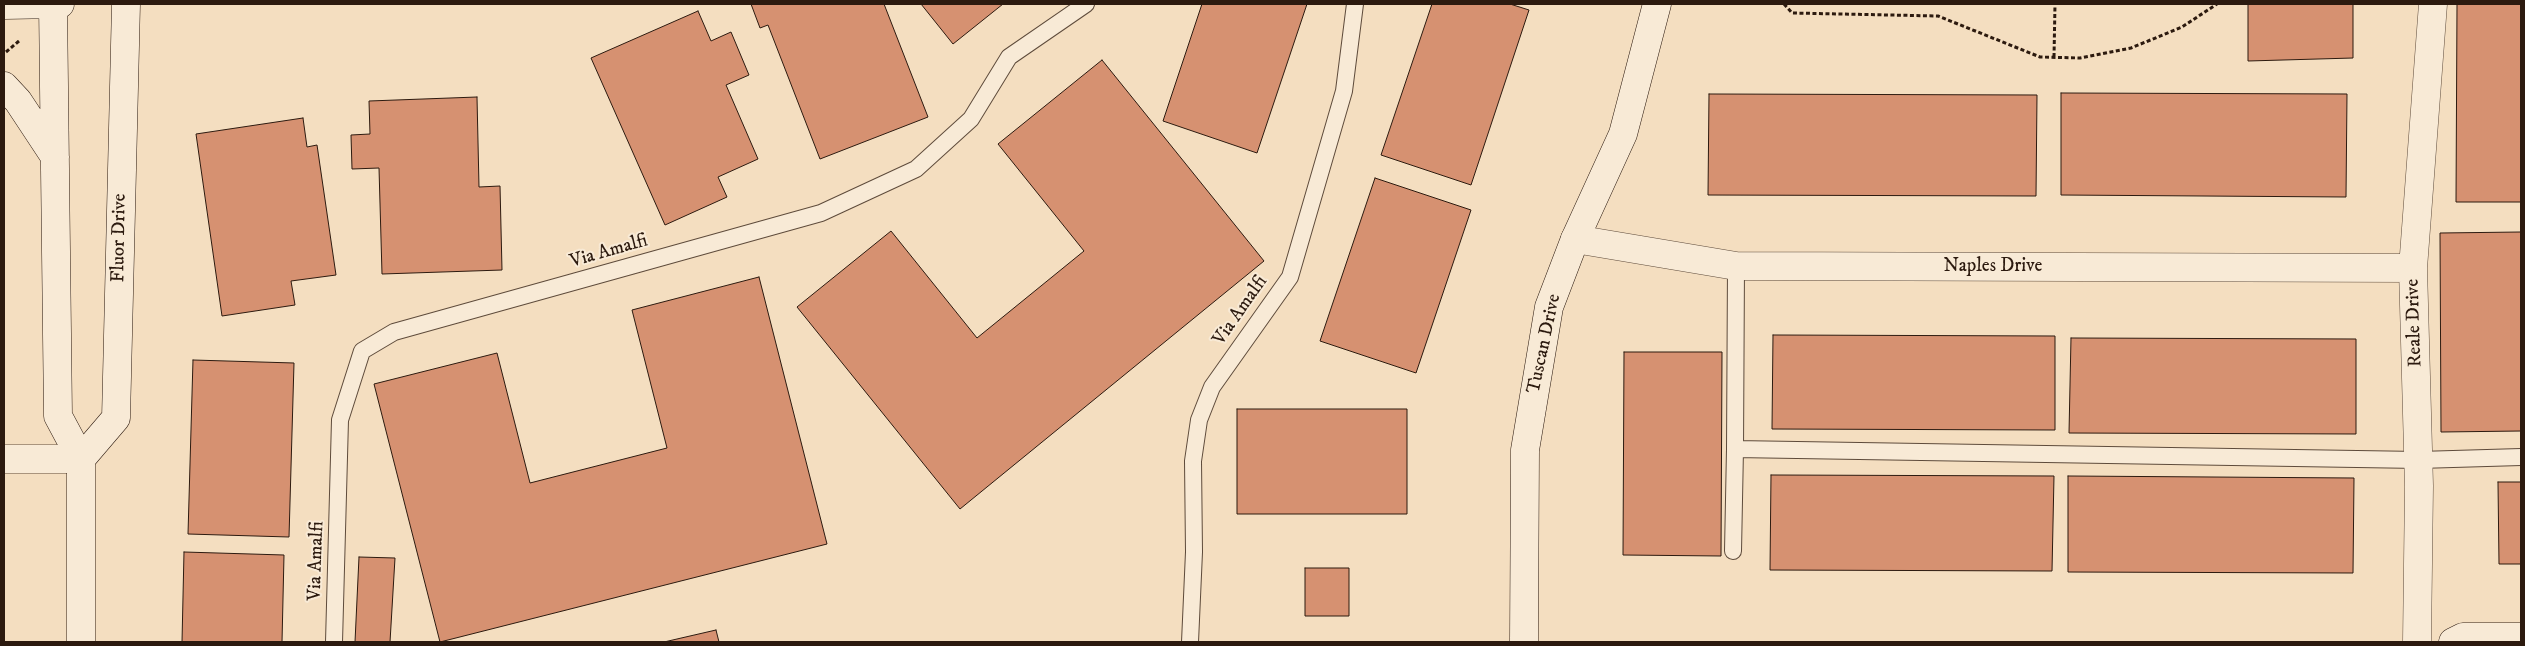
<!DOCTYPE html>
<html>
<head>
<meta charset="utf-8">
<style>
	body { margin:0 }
	#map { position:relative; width:2525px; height:646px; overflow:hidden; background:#f4dec0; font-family:"IM FELL DW Pica",serif }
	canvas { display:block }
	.frame { position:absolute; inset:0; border:5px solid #2c1a0f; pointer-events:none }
</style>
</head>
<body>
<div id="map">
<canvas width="2525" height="646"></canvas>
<div class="frame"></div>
</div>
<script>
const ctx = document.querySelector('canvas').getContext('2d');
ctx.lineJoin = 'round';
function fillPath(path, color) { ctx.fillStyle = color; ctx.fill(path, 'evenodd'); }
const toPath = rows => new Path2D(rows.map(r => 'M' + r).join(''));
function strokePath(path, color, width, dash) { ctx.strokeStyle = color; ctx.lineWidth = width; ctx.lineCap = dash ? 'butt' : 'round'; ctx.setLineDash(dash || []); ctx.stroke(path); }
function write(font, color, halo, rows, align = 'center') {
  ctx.font = font + ' "IM FELL DW Pica",serif'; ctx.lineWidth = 4; ctx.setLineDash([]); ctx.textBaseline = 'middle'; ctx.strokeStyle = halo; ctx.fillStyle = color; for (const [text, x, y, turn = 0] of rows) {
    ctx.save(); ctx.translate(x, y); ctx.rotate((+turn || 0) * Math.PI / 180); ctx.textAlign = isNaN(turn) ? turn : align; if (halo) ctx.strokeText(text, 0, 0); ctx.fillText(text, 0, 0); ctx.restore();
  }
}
const building = toPath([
	[751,4,884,4,928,117,820,159,768,25,760,28,751,4],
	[921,4,1003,4,953,44,921,4],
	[1202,4,1307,4,1257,153,1163,121,1202,4],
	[1432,4,1510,4,1529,10,1471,185,1381,155,1432,4],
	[2248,4,2353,4,2353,58,2248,61,2248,4],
	[2457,4,2521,4,2521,202,2456,202,2457,4],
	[698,11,711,41,731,32,749,75,726,85,758,159,718,177,727,197,665,225,591,58,698,11],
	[1102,60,1264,261,960,509,797,307,891,231,977,338,1084,251,998,144,1102,60],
	[2061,93,2347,94,2346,197,2061,195,2061,93],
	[1709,94,2037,95,2036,196,1708,195,1709,94],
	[477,97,479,187,500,186,502,270,382,274,379,168,352,169,351,135,370,134,369,101,477,97],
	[303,118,307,147,317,145,336,275,291,281,295,305,222,316,196,134,303,118],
	[1375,178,1471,210,1416,373,1320,341,1375,178],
	[2521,232,2521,431,2441,432,2440,233,2521,232],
	[759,277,827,544,440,642,374,384,497,353,530,483,667,448,632,310,759,277],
	[1773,335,2055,336,2055,430,1772,429,1773,335],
	[2071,338,2356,339,2356,434,2069,433,2071,338],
	[1624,352,1722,352,1721,556,1623,555,1624,352],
	[193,360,294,363,289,537,188,534,193,360],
	[1237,409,1407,409,1407,514,1237,514,1237,409],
	[1771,475,2054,476,2052,571,1770,570,1771,475],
	[2068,476,2354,478,2353,573,2068,572,2068,476],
	[2498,482,2521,482,2521,564,2499,564,2498,482],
	[184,552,284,555,282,642,182,642,184,552],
	[359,557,395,558,390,642,355,642,359,557],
	[1305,568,1349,568,1349,616,1305,616,1305,568],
	[716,630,719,642,664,642,716,630]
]);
fillPath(building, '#d69171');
strokePath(building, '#2c1a0f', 1);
const lane = toPath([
	[1736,266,1735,449,2419,460,2521,457],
	[1733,551,1735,449],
	[334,642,340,420,362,351,394,332,821,213,916,169,971,119,1009,57,1086,4],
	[1190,642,1194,552,1193,461,1199,420,1212,387,1290,277,1344,91,1355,4]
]);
const street = toPath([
	[1575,239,1736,266,2413,268],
	[4,459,81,459],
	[2417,642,2419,486,2413,268,2433,4]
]);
const secondary = toPath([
	[53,4,58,416,81,459,81,642],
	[4,5,60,4],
	[4,86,18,101,55,157],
	[81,459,116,418,126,4],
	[1524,642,1525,450,1549,307,1575,239,1623,134,1657,4],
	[2453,642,2463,637,2521,637]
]);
strokePath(lane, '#5e4b3b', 18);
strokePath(street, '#5e4b3b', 29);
strokePath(secondary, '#2c1a0f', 29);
strokePath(toPath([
	[1784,4,1792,13,1938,16,2040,57,2080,58,2131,48,2182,27,2217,4],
	[6,52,19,41],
	[2054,57,2055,4]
]), '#2c1a0f', 3, [4, 2.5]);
strokePath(lane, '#f8ead6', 16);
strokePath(street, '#f8ead6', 28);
strokePath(secondary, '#f8ead6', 28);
write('19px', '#2c1a0f', '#f8ead6', [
	["Fluor Drive",120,238,-89],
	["Via Amalfi",609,252,-16],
	["Naples Drive",1993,267],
	["Via Amalfi",1241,311,-55],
	["Reale Drive",2415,323,-92],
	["Tuscan Drive",1545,344,-78],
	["Via Amalfi",317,561,-88]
]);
</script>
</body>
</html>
